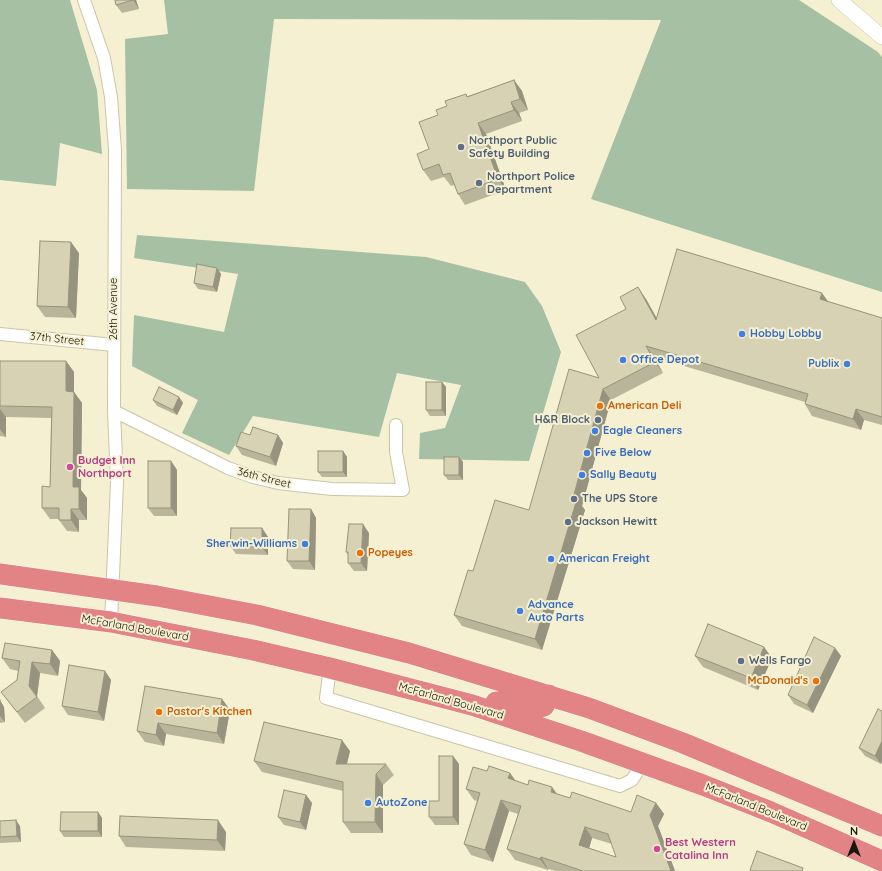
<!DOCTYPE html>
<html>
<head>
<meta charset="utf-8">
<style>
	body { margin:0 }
	#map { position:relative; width:882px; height:871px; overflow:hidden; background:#f6f0d2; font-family:Quicksand,sans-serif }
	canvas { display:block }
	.north { position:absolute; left:834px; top:823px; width:40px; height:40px; -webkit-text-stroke:3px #f6f0d2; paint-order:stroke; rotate:0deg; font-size:11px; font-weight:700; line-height:16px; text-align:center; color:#19170d }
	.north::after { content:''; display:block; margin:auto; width:14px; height:18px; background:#19170d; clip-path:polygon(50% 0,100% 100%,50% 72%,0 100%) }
</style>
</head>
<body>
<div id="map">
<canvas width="882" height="871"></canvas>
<div class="north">N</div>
</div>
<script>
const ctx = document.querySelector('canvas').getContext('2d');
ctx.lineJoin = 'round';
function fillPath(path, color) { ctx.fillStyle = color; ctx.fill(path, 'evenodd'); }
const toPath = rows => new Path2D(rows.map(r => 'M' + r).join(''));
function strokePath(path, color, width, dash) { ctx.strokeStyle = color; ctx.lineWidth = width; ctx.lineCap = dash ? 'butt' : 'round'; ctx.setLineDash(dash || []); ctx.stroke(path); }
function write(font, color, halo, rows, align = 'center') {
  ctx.font = font + ' Quicksand,sans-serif'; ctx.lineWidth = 4; ctx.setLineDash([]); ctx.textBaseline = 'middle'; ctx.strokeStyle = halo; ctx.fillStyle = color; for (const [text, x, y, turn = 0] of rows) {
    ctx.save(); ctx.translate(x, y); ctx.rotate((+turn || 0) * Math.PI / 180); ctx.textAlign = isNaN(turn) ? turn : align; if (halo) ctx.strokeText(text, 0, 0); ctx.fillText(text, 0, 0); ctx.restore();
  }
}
fillPath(toPath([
	[0,0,70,0,97,90,102,154,60,143,56,186,0,180],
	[164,0,799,0,878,52,882,57,882,292,591,199,661,20,274,19,254,191,127,189,125,39,168,34],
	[137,235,426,257,525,282,542,306,561,352,529,461,419,459,420,433,445,428,461,385,397,373,379,437,253,416,229,455,182,433,198,400,132,366,134,315,224,332,238,274,134,258]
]), '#a5c0a3');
const minor = toPath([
	[84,0,104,58,111,97,115,150,114,411,117,482,111,622],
	[0,334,114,345],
	[114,411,228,468,253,477,278,483,332,489,403,490,396,452,396,425],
	[330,668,326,698,620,786,632,780,643,763]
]);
const tertiary = toPath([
	[839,0,882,37]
]);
const trunk = toPath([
	[0,574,157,596,257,615,409,653,589,708,683,743,882,826],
	[0,608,111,622,253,650,330,668,472,705,581,741,703,785,771,812,882,861],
	[496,702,508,702,536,708,544,706,549,695]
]);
strokePath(minor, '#cac5a7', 14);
strokePath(tertiary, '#cac5a7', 16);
strokePath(trunk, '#fff', 22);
strokePath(minor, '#fff', 12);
strokePath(tertiary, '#fff', 15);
strokePath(trunk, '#e28486', 21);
fillPath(toPath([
	[115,0,136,0,139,9,122,13,116,5],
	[514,80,522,91,528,110,519,113,522,121,486,134,506,190,465,205,458,194,454,185,451,186,444,177,431,181,423,170,429,149,447,106,468,96],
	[79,253,76,318,45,317,37,306],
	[217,268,221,274,217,292,198,289,194,283],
	[646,299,656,318,828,302,882,318,882,425,864,420,861,430,812,416,805,404,805,402,654,357,663,373,611,400,582,506,585,510,542,650,462,626,454,615,473,571,529,510],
	[0,361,66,361,74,372,74,392,82,403,81,490,87,498,87,520,79,520,79,532,67,531,59,520,59,519,50,519,42,508,50,487,51,418,6,417,6,437,0,436],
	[442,382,446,387,446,416,430,416,426,410],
	[179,397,183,403,177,415,157,406,153,400],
	[250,435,278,435,283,443,276,466,242,455,236,446],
	[343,451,347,457,347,477,322,477,318,472],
	[459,457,463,462,463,480,448,480,444,475],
	[171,461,177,470,177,516,154,516,148,508],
	[311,509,316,518,315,570,293,569,287,561],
	[262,528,268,537,268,555,236,554,230,546],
	[369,533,367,571,354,571,348,563,348,555,346,552],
	[764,647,772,658,758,690,703,667,695,656],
	[835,648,841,656,813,713,794,704,788,695],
	[52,650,60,661,58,676,40,673,37,696,45,708,25,723,1,692,17,680,18,671,10,669,2,658],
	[105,671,111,680,104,721,68,715,62,706],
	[0,699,1,702,4,707,5,722,0,723],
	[222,699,230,710,224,744,166,734,164,746,145,742,137,731],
	[878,709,881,764,865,756,859,748],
	[350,751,347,764,386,764,394,775,383,785,383,833,351,833,343,822,343,791,262,772,254,761],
	[453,756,459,764,459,825,435,825,429,817,439,801],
	[516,781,570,798,631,812,656,803,664,814,658,826,675,871,556,871,548,869,548,870,515,860,507,849,518,814,509,811,493,862,471,855,464,844,477,801,474,800,466,789],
	[592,838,612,844,616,857,589,848],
	[306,795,312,803,306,830,284,825,278,817],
	[98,812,102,818,102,837,64,837,60,831],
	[0,821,20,826,21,842,0,843],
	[226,832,225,851,126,847,119,836]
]), '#b9b59b');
fillPath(toPath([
	[133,0,136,0,139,9],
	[514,80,522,91,528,110,520,99],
	[511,102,519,113,522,121,514,110],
	[478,123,486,134,506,190,498,179],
	[71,242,79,253,76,318,68,307],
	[217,268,221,274,217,292,213,287],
	[638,287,646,299,664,331,656,320],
	[822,293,830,304,820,299],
	[646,346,654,357,663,373,655,362],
	[66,361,74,372,74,403,66,391],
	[442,382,446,387,446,416,442,410],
	[603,389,611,400,582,506,585,510,542,650,535,639],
	[74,392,82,403,81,490,87,498,87,520,79,509,73,487],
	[179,397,183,403,177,415,173,410],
	[0,409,6,417,6,437,0,429],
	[856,409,864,420,861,430,853,419],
	[278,435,283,443,276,466,270,457],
	[343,451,347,457,347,477,343,472],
	[459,457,463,462,463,480,459,475],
	[171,461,177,470,177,516,171,508],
	[71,509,79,520,79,532,71,520],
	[311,509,316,518,315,570,309,561],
	[363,524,369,533,367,571,361,563],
	[262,528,268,537,268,555,262,547],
	[764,647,772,658,758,690,751,678],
	[835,648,841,656,813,713,807,705],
	[52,650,60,661,58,676,50,664],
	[32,662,40,673,37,697,29,686],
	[105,671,111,680,104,721,98,712],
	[0,699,1,702,4,707,5,722,0,716],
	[222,699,230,710,224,744,217,733],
	[158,723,166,734,164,746,156,735],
	[342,740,350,751,344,775,336,764],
	[882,741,882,761,881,764,875,756],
	[453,756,459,764,459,825,453,817],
	[510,773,518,784,508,778],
	[376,774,383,785,383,833,375,822],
	[552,787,560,798,551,792],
	[306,795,312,803,306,830,300,822],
	[501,800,509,811,493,862,485,850],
	[656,803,664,814,658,826,675,871,671,871,650,815],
	[98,812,102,818,102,837,98,831],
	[16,820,20,826,21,842,17,836],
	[218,820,226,832,225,851,217,840],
	[585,827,592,838,587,856,579,845],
	[541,857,548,869,548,870,540,859]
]), '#96937e');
const building = toPath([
	[115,0,133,0,116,5,115,0],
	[514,80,520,99,511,102,514,110,478,123,498,179,458,194,450,173,443,175,439,164,423,170,417,154,429,149,419,122,438,115,436,110,447,106,445,101,466,94,467,97,514,80],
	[40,241,71,242,68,307,37,306,40,241],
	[677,249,822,293,820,299,882,318,882,417,856,409,853,419,805,404,808,394,646,346,655,362,603,389,573,498,577,499,535,639,454,615,468,570,473,571,495,500,529,510,569,369,599,378,576,335,626,309,620,297,638,287,656,320,677,249],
	[197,264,217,268,213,287,194,283,197,264],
	[0,361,66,361,66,391,74,392,73,487,79,487,79,509,71,509,71,520,59,520,59,508,42,508,42,486,50,487,52,407,0,406,0,361],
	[426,382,442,382,442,410,426,410,426,382],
	[159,387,179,397,173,410,153,400,159,387],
	[253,427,278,435,270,457,236,446,241,432,250,435,253,427],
	[318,451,343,451,343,472,318,472,318,451],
	[444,457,459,457,459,475,444,475,444,457],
	[148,461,171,461,171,508,148,508,148,461],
	[289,509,311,509,309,561,287,561,289,509],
	[349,524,363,524,361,563,348,563,348,552,346,552,349,524],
	[231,528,262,528,262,547,230,546,231,528],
	[708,624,764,647,751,678,695,656,708,624],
	[814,637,835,648,807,705,788,695,814,637],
	[5,643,52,650,50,664,32,662,29,686,37,697,17,712,1,692,17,680,20,661,2,658,5,643],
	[69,665,105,671,98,712,62,706,69,665],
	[145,686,222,699,217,733,158,723,156,735,137,731,145,686],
	[878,709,882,711,882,741,875,756,859,748,878,709],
	[264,722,342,740,336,764,386,764,376,774,375,822,343,822,343,782,254,761,264,722],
	[439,756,453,756,453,817,429,817,429,801,439,801,439,756],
	[489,766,510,773,508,778,528,785,529,780,552,787,551,792,570,798,572,792,631,812,637,795,656,803,650,815,671,871,583,871,541,857,540,859,507,849,521,806,501,800,485,850,464,844,480,793,466,789,473,767,487,771,489,766],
	[585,827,608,834,616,857,579,845,585,827],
	[284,790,306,795,300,822,278,817,284,790],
	[61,812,98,812,98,831,60,831,61,812],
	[120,816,218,820,217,840,119,836,120,816],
	[16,820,17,836,0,837,0,821,16,820],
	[757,851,803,868,802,871,753,871,750,870,757,851]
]);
fillPath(building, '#d7d2b4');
strokePath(building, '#96937e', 1);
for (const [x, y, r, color] of [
	[461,147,4,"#5c6f8a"],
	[479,183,4,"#5c6f8a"],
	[742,334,4,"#3f7fe0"],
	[623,360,4,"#3f7fe0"],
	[847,364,4,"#3f7fe0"],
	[600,406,4,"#e8710a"],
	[598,420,4,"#5c6f8a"],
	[595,431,4,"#3f7fe0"],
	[587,453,4,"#3f7fe0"],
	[70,467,4,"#d1479c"],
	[582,475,4,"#3f7fe0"],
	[574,499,4,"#5c6f8a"],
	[568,522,4,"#5c6f8a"],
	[305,544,4,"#3f7fe0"],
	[360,553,4,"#e8710a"],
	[551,559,4,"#3f7fe0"],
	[520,611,4,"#3f7fe0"],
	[741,661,4,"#5c6f8a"],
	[816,681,4,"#e8710a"],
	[159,712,4,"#e8710a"],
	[368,803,4,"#3f7fe0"],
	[657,849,4,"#d1479c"]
]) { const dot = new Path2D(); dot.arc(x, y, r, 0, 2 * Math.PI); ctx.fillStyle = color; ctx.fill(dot); strokePath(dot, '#f6f0d2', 1.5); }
write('bold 11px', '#4e5e75', '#f6f0d2', [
	["Northport Public",469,141],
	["Safety Building",469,154],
	["Northport Police",487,177],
	["Department",487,190],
	["H&R Block",590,420,"right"],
	["The UPS Store",582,499],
	["Jackson Hewitt",576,522],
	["Wells Fargo",749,661]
], 'left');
write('11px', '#19170d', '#f6f0d2', [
	["26th Avenue",114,309,-90],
	["37th Street",57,339,6],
	["36th Street",264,478,14],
	["McFarland Boulevard",135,628,10],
	["McFarland Boulevard",451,701,16],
	["McFarland Boulevard",756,807,22]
]);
write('bold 11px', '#366cbe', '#f6f0d2', [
	["Hobby Lobby",750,334],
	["Office Depot",631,360],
	["Publix",839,364,"right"],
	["Eagle Cleaners",603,431],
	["Five Below",595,453],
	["Sally Beauty",590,475],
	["Sherwin-Williams",297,544,"right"],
	["American Freight",559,559],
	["Advance",528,605],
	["Auto Parts",528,618],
	["AutoZone",376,803]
], 'left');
write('bold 11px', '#c56008', '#f6f0d2', [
	["American Deli",608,406],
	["Popeyes",368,553],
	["McDonald's",808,681,"right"],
	["Pastor's Kitchen",167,712]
], 'left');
write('bold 11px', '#b23c85', '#f6f0d2', [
	["Budget Inn",78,461],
	["Northport",78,474],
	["Best Western",665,843],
	["Catalina Inn",665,856]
], 'left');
</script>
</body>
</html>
